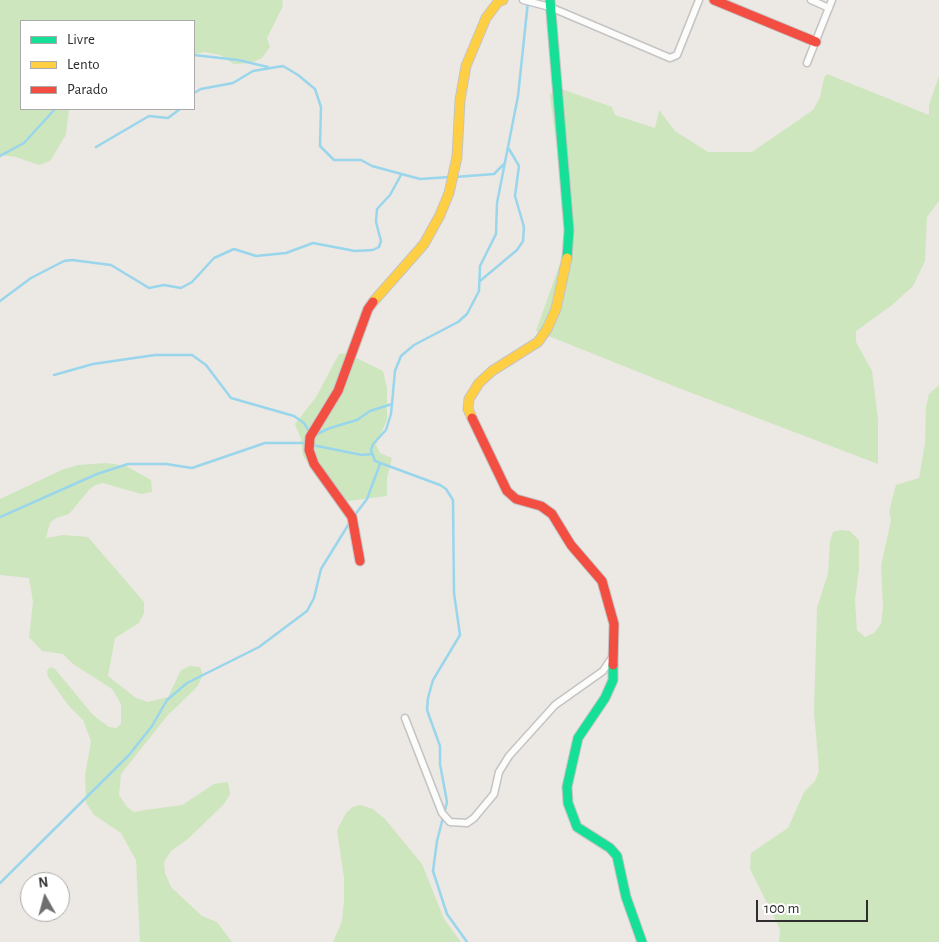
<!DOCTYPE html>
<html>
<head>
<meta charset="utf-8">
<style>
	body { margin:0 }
	#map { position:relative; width:939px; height:942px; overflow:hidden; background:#ece8e4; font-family:"Alegreya Sans",sans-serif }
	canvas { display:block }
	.legend { position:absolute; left:20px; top:20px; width:175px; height:90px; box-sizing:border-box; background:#fff; border:1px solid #ababab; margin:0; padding:6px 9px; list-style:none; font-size:15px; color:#2e2e2e }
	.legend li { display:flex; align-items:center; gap:10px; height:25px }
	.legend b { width:25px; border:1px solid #ababab }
	.north { position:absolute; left:20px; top:872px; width:50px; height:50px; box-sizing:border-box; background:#fff; border:1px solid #ababab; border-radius:50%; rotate:353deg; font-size:14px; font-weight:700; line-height:20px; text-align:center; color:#2e2e2e }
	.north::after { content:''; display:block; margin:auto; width:18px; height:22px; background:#706f6e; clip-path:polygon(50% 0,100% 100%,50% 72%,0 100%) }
	.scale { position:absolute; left:756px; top:900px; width:112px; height:22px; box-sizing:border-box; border:2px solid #2e2e2e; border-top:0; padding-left:6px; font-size:15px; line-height:18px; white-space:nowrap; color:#2e2e2e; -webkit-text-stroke:4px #fff; paint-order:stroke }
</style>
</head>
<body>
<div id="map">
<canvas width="939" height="942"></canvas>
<ul class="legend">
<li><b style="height:6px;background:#16e098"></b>Livre</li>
<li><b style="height:6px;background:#ffcf43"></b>Lento</li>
<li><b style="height:6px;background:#f24e42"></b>Parado</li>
</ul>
<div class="north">N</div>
<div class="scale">100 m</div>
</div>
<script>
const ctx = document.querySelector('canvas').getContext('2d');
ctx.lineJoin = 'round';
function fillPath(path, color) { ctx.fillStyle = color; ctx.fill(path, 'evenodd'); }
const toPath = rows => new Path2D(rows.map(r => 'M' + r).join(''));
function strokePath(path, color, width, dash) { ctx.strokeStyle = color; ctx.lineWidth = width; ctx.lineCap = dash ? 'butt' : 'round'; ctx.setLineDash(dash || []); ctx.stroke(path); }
fillPath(toPath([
	[0,0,282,0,283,6,267,38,270,47,262,58,251,63,234,64,220,55,205,52,194,54,194,21,21,21,21,109,69,109,66,135,50,161,39,165,16,157,0,155],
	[827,74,929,115,929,105,939,76,939,201,927,217,925,261,913,286,891,306,856,331,856,342,872,371,878,419,878,464,676,387,536,331,568,241,550,95,556,87,612,107,615,115,655,128,659,110,675,131,708,152,752,152,813,110,820,97,824,78],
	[346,353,383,371,387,388,387,420,376,445,380,453,392,458,387,478,387,496,348,501,331,493,303,456,301,439,295,424,316,397,339,354],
	[939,385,939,942,779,942,780,929,750,869,751,853,788,828,804,792,815,781,819,771,814,712,817,608,828,573,830,541,833,532,841,530,850,531,859,540,859,569,855,601,857,630,865,637,874,633,881,624,883,607,881,566,891,520,889,512,894,492,896,485,919,478,925,443,926,407,929,394],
	[107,463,126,466,151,480,152,492,141,494,103,483,95,485,89,490,69,514,56,518,50,523,46,538,63,535,88,537,144,602,144,613,139,623,115,638,108,676,136,698,148,702,168,697,181,670,190,666,200,667,203,675,197,687,167,716,121,774,119,795,127,807,134,812,145,810,182,805,214,784,228,782,230,794,224,804,189,838,171,851,164,862,165,873,171,887,202,916,217,922,232,942,140,942,136,860,121,833,94,815,86,803,85,775,91,741,83,720,68,705,48,677,47,671,50,667,55,669,93,715,109,727,116,728,121,724,121,704,112,689,73,664,63,654,42,651,29,637,33,602,29,578,0,575,0,499,64,469,78,465],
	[360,805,373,809,385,819,422,864,444,919,461,942,333,942,342,921,344,901,344,878,337,830,346,813,353,807]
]), '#cee6be');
strokePath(toPath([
	[194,55,238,60,268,67],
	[194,93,201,89,233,83,253,71,283,66,298,75,315,89,321,107,320,146,334,160,361,160,372,166,420,179,450,177],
	[96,147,149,116,168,118,180,109],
	[0,156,24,143,55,109],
	[455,177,494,174,504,164],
	[480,281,517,250,523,241,524,227,515,196,519,166,509,149],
	[0,301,31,278,64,261,72,260,111,265,149,288,164,285,181,288,192,282,214,258,234,249,256,256,286,253,313,243,355,251,373,250,379,247,381,241,376,222,377,209,390,195,401,175],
	[54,375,93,364,155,355,192,355,206,365,231,398,294,416,304,423,310,433],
	[315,435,330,428,357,420,370,411,392,404],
	[312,445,362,455,372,454],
	[354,516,367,499,380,464],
	[0,517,97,474,128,464,166,464,192,468,265,443,307,443],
	[0,883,129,755,152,726,167,700,187,683,259,647,307,611,314,598,321,569,350,522],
	[467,942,447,914,433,871,437,841,447,802,440,764,440,746,427,710,428,698,433,680,460,635,454,593,453,500,446,489,440,485,375,461,371,450,373,444,386,430,391,414,395,371,401,356,414,345,458,322,467,314,479,291,480,266,496,234,497,203,518,96,528,1]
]), '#99d6ec', 2.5);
const street = toPath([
	[523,0,550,7,670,58,677,55,699,0],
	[811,0,829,8],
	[807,63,832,0],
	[405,718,442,813,450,822,467,823,474,818,494,794,499,772,509,756,555,705,603,671,613,656]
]);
const fast = toPath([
	[550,0,569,230,567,258],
	[613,665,613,680,605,698,578,738,567,787,568,803,577,827,610,848,617,856,626,897,642,942]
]);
const slow = toPath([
	[373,302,424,244,440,215,449,193,457,157,460,100,466,66,486,18,498,2,503,0],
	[472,418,468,409,469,399,479,383,492,371,538,342,547,329,556,309,567,258]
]);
const jam = toPath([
	[714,0,816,42],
	[472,418,507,491,516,499,541,506,552,514,571,545,602,581,614,624,613,665],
	[360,561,352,517,314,464,309,450,310,437,338,391,368,309,373,302]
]);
strokePath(street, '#c5c4c5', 9);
strokePath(fast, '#c5c4c5', 11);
strokePath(slow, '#c5c4c5', 11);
strokePath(jam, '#c5c4c5', 11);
strokePath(street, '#fcfcfb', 6);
strokePath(fast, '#16e098', 9);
strokePath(slow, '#ffcf43', 9);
strokePath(jam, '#f24e42', 9);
</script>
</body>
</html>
